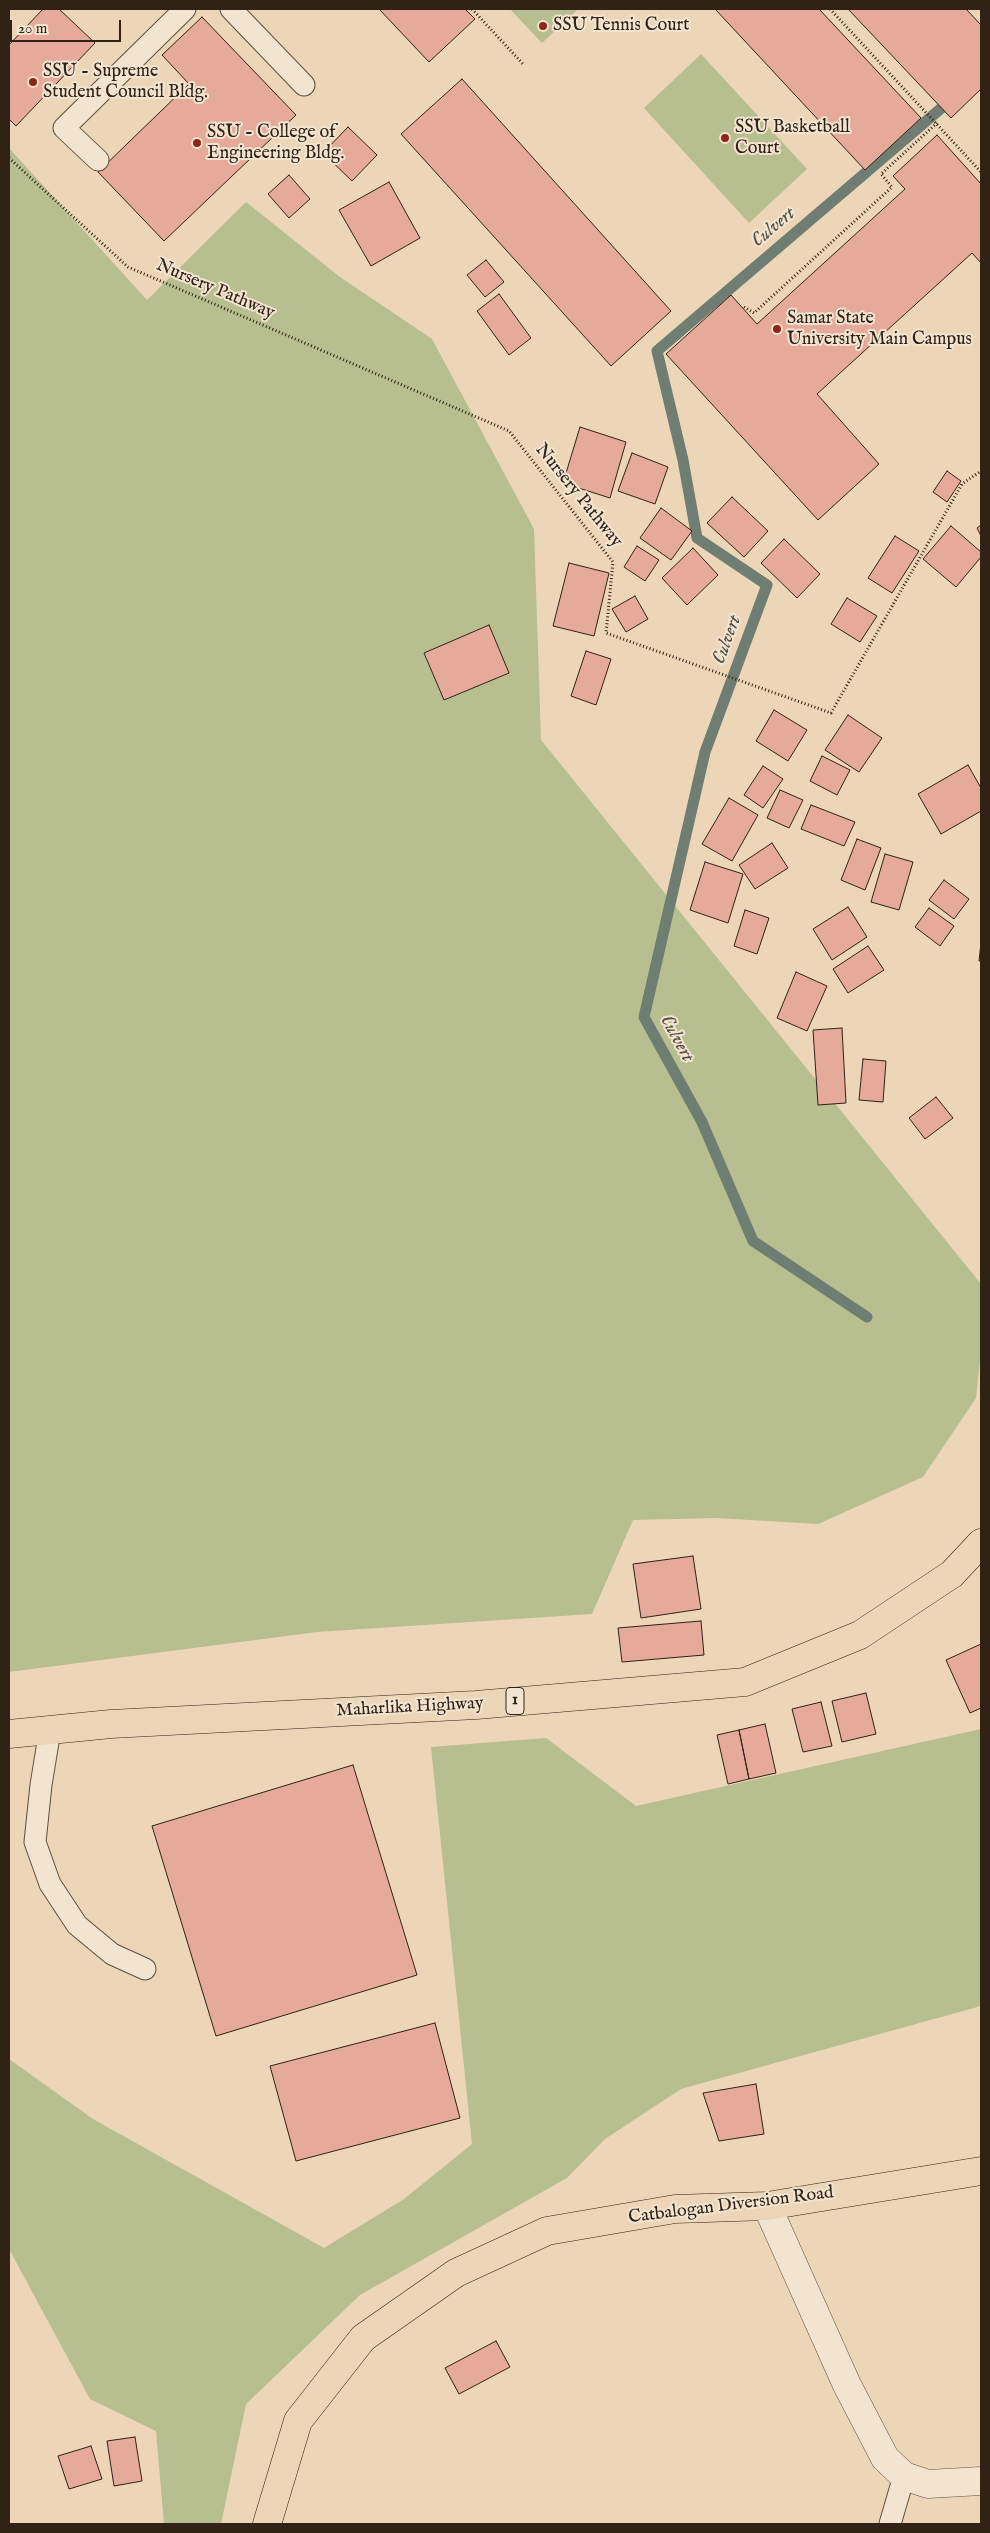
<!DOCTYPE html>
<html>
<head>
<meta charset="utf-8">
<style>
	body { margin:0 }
	#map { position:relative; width:990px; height:2533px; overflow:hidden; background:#ecd6b7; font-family:"IM FELL English",serif }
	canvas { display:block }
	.frame { position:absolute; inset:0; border:10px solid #302215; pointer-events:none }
	.scale { position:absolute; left:10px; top:20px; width:111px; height:22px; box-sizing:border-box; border:2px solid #302215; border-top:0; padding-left:6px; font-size:15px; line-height:18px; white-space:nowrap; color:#302215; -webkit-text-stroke:4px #f3e4d0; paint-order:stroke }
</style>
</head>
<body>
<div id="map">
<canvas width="990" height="2533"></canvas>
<div class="frame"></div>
<div class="scale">20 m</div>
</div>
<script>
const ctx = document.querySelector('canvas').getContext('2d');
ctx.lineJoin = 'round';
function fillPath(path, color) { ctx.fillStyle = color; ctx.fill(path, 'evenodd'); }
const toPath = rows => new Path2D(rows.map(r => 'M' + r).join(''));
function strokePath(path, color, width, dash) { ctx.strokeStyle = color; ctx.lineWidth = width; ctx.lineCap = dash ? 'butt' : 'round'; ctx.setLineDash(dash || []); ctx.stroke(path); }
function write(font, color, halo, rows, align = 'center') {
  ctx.font = font + ' "IM FELL English",serif'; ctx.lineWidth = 4; ctx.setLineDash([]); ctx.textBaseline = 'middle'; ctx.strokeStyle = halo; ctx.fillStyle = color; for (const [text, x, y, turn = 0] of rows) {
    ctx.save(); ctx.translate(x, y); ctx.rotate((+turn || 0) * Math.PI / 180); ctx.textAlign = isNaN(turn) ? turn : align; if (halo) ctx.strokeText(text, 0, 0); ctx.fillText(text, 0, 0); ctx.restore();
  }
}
fillPath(toPath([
	[510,9,578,9,542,43],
	[701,54,807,169,749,223,644,108],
	[9,148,147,300,246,202,340,277,432,339,534,529,541,740,981,1284,981,1350,976,1398,923,1477,818,1524,716,1518,633,1520,592,1614,317,1632,9,1672],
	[981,1729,981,2006,681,2089,605,2139,567,2178,360,2295,246,2404,221,2524,164,2524,156,2431,90,2399,9,2249,9,2059,93,2119,324,2248,404,2199,472,2144,431,1747,546,1738,636,1806]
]), '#b7be8f');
strokePath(toPath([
	[867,1317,753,1241,702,1122,644,1017,705,752,767,585,697,538,683,460,657,351,952,99]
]), '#6f7d72', 11);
const building = toPath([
	[43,9,59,9,95,43,16,126,9,119,9,45,43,9],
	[379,9,465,9,475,19,429,62,379,9],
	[715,9,819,9,921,118,865,170,715,9],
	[848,9,966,9,981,25,981,89,951,118,848,9],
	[202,17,296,115,164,241,98,172,189,84,162,55,202,17],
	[462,79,671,311,611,366,401,134,462,79],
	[348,127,377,155,352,181,323,153,348,127],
	[937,135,981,184,981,263,972,253,817,394,879,464,818,520,666,354,731,295,757,324,905,189,893,176,937,135],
	[289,175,310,199,289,218,268,194,289,175],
	[389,182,420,238,371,266,339,210,389,182],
	[486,260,504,282,485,297,467,275,486,260],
	[499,294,531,338,509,355,477,311,499,294],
	[580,427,626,442,610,498,563,483,580,427],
	[632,453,668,467,655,504,618,491,632,453],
	[947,471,961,481,947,502,933,492,947,471],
	[732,497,768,531,744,557,707,523,732,497],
	[661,508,692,531,671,560,640,538,661,508],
	[981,525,981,536,977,528,981,525],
	[951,526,981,552,981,557,956,587,923,559,951,526],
	[895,536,919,551,892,593,868,578,895,536],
	[784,539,820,574,797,598,761,563,784,539],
	[637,546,659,560,645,581,624,567,637,546],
	[693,548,718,575,687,605,662,578,693,548],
	[569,563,609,573,594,636,553,626,569,563],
	[635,596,648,619,626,632,612,609,635,596],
	[847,598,877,616,860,642,831,624,847,598],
	[489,625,509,673,444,700,424,653,489,625],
	[586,651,611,659,596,705,571,696,586,651],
	[774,710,807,730,788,761,756,741,774,710],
	[848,715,882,738,859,772,825,750,848,715],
	[822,756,850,770,837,795,810,781,822,756],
	[968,765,981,788,981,811,941,834,918,794,968,765],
	[763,766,783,779,763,808,744,795,763,766],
	[780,790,803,800,789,828,767,818,780,790],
	[729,798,758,815,732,861,702,844,729,798],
	[811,805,855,822,844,846,801,829,811,805],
	[857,839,881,848,865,890,841,880,857,839],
	[772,843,788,868,755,889,739,865,772,843],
	[885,854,913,862,899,910,871,902,885,854],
	[705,862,743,874,728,923,690,910,705,862],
	[944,880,969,899,954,919,929,900,944,880],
	[848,907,867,937,832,960,813,929,848,907],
	[929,908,954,926,940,946,915,927,929,908],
	[745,910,769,918,757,954,734,946,745,910],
	[981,943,981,961,979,961,981,943],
	[868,946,884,970,848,993,833,969,868,946],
	[796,972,827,986,807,1031,777,1018,796,972],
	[842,1028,846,1103,818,1105,813,1030,842,1028],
	[863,1059,886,1061,883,1102,859,1100,863,1059],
	[936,1097,953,1118,925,1139,909,1118,936,1097],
	[693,1556,701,1609,641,1618,633,1564,693,1556],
	[701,1621,704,1655,622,1662,618,1628,701,1621],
	[981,1644,981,1708,970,1713,946,1660,981,1644],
	[866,1693,876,1734,842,1742,832,1701,866,1693],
	[821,1702,832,1746,803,1752,792,1709,821,1702],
	[765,1724,776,1773,749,1779,739,1730,765,1724],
	[739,1730,749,1779,728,1784,717,1735,739,1730],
	[353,1765,417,1975,216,2036,152,1826,353,1765],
	[435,2023,460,2118,296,2161,270,2066,435,2023],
	[756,2084,764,2134,719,2141,703,2093,756,2084],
	[496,2341,510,2367,459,2394,445,2368,496,2341],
	[135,2437,142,2481,114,2486,107,2441,135,2437],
	[91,2446,102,2479,69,2489,58,2456,91,2446]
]);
fillPath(building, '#e5aa9a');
strokePath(building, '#302215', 1);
const service = toPath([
	[231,9,304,85],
	[98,160,64,128,185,9],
	[50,1730,41,1785,35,1842,50,1884,77,1925,112,1954,145,1969],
	[890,2524,904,2476]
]);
const minor = toPath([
	[767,2206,847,2385,885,2458,904,2476,928,2484,981,2481]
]);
const primary = toPath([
	[9,1734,111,1724,476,1705,745,1682,860,1635,952,1574,981,1543]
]);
const trunk = toPath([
	[267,2524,298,2421,363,2338,456,2273,547,2231,675,2209,767,2206,981,2171]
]);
strokePath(service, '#5f4f3e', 23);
strokePath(minor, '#5f4f3e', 29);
strokePath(primary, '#302215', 29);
strokePath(trunk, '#302215', 29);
strokePath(toPath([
	[472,9,523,64],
	[830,9,981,172],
	[9,158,128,267,509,431,613,562,606,633,831,713,962,484,981,471],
	[744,307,754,313,892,187,881,174,937,123]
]), '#302215', 3, [1, 2.5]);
strokePath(service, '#f3e4d0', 21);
strokePath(minor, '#f3e4d0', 28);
strokePath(primary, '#ecd6b7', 28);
strokePath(trunk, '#ecd6b7', 28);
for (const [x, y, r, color] of [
	[543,26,5,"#8f2418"],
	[33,82,5,"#8f2418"],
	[725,138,5,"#8f2418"],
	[197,143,5,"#8f2418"],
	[777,329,5,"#8f2418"]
]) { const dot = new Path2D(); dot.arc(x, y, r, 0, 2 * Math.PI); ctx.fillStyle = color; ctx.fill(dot); strokePath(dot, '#f3e4d0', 2); }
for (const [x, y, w] of [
	[515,1701,18]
]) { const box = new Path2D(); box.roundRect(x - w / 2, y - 13.5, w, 27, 4); ctx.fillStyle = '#f3e4d0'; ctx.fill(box); strokePath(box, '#302215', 1); }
write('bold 16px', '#302215', null, [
	["1",515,1701]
]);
write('18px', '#302215', '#f3e4d0', [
	["SSU Tennis Court",553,26],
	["SSU - Supreme",43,72],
	["Student Council Bldg.",43,93],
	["SSU Basketball",735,128],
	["Court",735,149],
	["SSU - College of",207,133],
	["Engineering Bldg.",207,154],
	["Samar State",787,319],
	["University Main Campus",787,340]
], 'left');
write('18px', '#302215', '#f3e4d0', [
	["Nursery Pathway",215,290,23],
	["Nursery Pathway",578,496,51],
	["Maharlika Highway",410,1708,-3],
	["Catbalogan Diversion Road",731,2206,-7]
]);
write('italic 19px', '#504f44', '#f3e4d0', [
	["Culvert",774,228,-40],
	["Culvert",728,640,-70],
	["Culvert",676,1039,61]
]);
</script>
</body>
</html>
